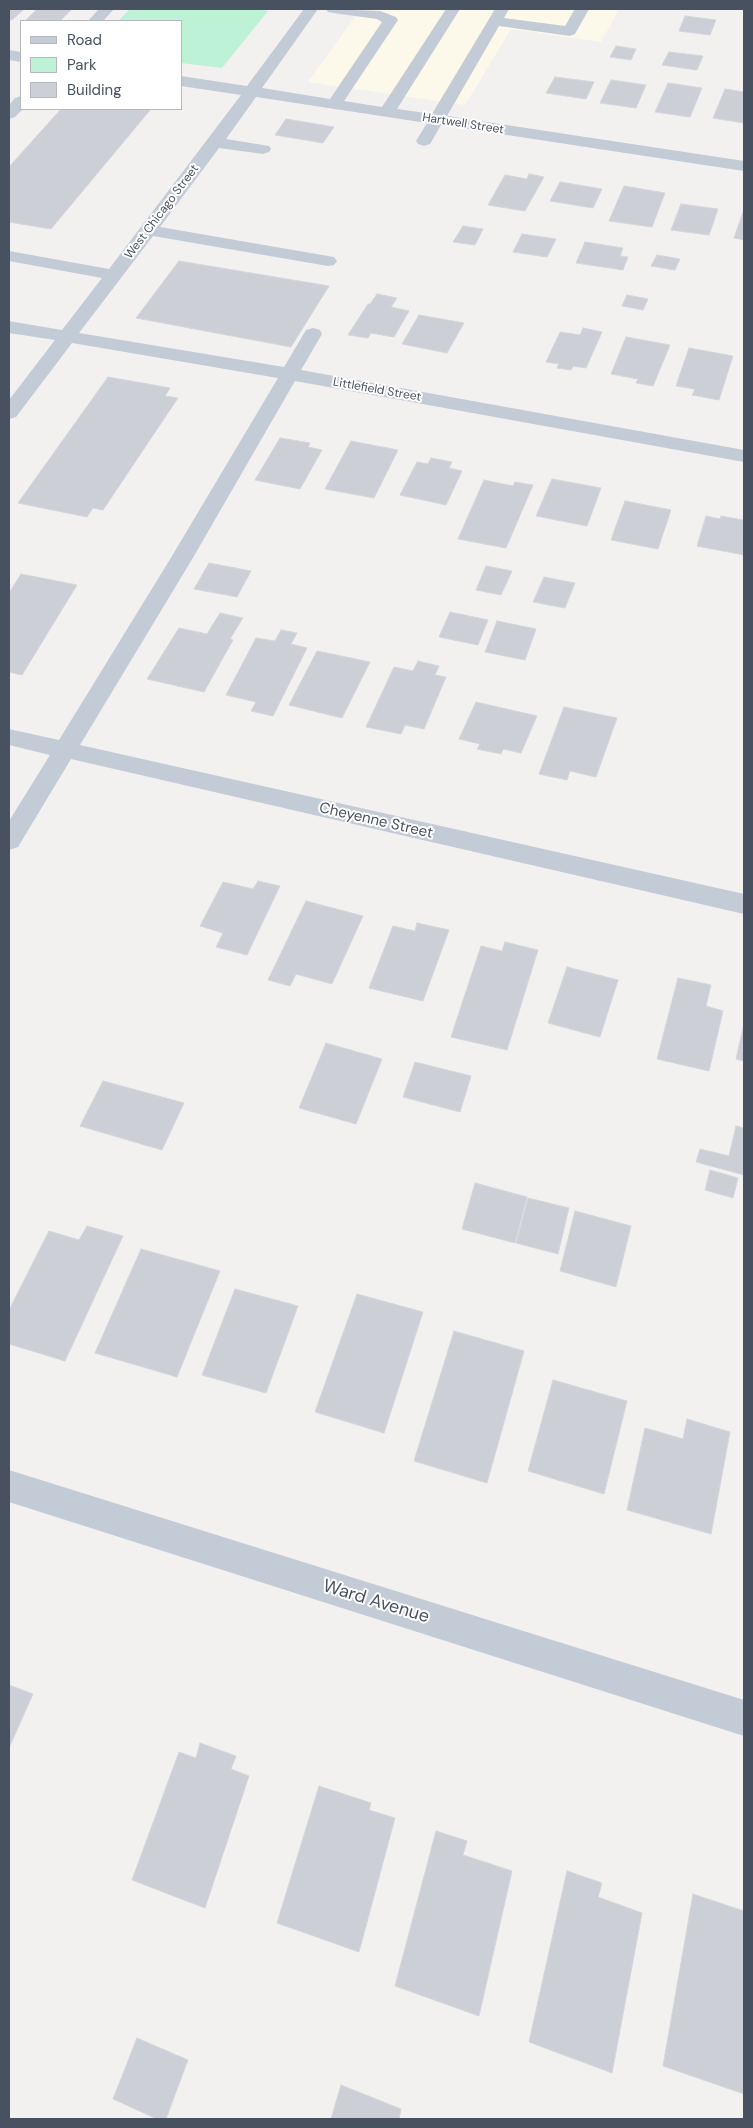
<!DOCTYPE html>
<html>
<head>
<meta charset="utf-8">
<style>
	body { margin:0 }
	#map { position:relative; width:753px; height:2128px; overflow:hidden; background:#f3f0f0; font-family:"DM Sans",sans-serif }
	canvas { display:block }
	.frame { position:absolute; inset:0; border:10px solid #47515f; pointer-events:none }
	.legend { position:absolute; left:20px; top:20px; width:162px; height:90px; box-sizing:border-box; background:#fff; border:1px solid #b5b9bf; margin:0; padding:6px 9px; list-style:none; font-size:15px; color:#47515f }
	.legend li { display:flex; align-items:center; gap:10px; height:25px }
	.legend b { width:25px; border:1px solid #b5b9bf }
</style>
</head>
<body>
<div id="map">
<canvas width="753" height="2128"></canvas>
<div class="frame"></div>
<ul class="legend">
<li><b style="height:6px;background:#c3cbd6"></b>Road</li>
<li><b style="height:14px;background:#bdf2d6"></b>Park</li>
<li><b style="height:14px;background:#cccfd5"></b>Building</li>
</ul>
</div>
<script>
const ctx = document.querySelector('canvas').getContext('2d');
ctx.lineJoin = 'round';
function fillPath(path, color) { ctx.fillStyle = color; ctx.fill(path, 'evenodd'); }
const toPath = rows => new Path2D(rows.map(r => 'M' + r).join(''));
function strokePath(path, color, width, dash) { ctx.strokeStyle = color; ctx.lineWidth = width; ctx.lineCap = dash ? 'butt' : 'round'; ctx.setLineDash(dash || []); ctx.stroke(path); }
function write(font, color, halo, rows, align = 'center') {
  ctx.font = font + ' "DM Sans",sans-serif'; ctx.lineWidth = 4; ctx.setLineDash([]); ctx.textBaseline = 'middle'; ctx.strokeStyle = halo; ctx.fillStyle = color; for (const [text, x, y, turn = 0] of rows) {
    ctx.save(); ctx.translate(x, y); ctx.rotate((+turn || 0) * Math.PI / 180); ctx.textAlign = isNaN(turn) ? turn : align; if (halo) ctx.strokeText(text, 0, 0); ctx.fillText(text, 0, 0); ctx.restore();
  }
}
fillPath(toPath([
	[361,9,619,9,601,42,511,29,465,105,308,82]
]), '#fdf9ea');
fillPath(toPath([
	[130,9,257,9,268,11,222,68,181,63,181,21,118,21]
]), '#bdf2d6');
const building = toPath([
	[9,9,24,9,12,20,9,20,9,9],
	[37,9,72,9,60,21,25,21,37,9],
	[685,16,716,20,710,35,679,31,685,16],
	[616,46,636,49,631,60,610,57,616,46],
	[669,52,703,56,697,70,662,65,669,52],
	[555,77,594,82,586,99,546,93,555,77],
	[611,80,646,85,636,108,600,103,611,80],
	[668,83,702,88,690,117,655,112,668,83],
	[725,89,744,92,744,123,713,118,725,89],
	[61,109,151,109,51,229,9,222,9,167,61,109],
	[286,119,334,127,323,143,275,135,286,119],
	[529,174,544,177,525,211,488,205,505,175,527,179,529,174],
	[560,182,602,189,593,208,550,201,560,182],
	[624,186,665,193,652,227,609,221,624,186],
	[681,204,718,209,709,235,671,230,681,204],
	[744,209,744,240,734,238,744,209],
	[463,226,483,229,475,245,453,242,463,226],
	[522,234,556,239,547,257,513,252,522,234],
	[585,242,623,248,620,256,628,257,623,270,576,263,585,242],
	[657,255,680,259,675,270,651,266,657,255],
	[179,261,329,286,291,347,136,318,179,261],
	[377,294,397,298,391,307,409,311,394,337,371,333,368,338,348,335,368,304,370,304,377,294],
	[627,295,648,299,643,310,622,306,627,295],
	[419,315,464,323,447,353,402,344,419,315],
	[583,328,602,332,586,368,573,366,571,370,557,368,559,364,546,362,560,332,580,335,583,328],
	[626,337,670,345,653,386,636,383,638,379,611,374,626,337],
	[689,348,733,356,719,400,692,395,695,389,676,386,689,348],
	[108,377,170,388,165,396,178,398,103,510,93,508,87,517,18,503,108,377],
	[280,438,310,443,308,447,322,450,300,489,255,480,280,438],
	[351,441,398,450,374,498,325,489,351,441],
	[431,458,452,462,449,468,462,471,446,505,400,495,417,462,428,464,431,458],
	[552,479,601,488,587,526,536,516,552,479],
	[484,480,513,486,515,482,533,485,506,548,458,539,484,480],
	[625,501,671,510,658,549,611,540,625,501],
	[706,516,720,519,721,516,743,520,744,555,697,546,706,516],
	[209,563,251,571,237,597,194,589,209,563],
	[486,566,512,571,501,595,476,590,486,566],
	[21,574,77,585,22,675,9,672,9,593,21,574],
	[544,577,575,583,565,608,533,602,544,577],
	[450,612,488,620,478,645,439,637,450,612],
	[220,613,243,618,230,639,233,640,204,692,147,679,179,628,207,634,220,613],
	[497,621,536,629,525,660,485,652,497,621],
	[281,630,297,633,291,644,307,648,273,716,251,711,256,702,226,695,256,638,275,641,281,630],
	[317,651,370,662,342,718,289,705,317,651],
	[418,661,439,666,435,675,446,677,424,729,405,725,401,734,366,727,394,667,413,671,418,661],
	[476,702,537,716,521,753,503,749,501,754,477,749,480,744,459,739,476,702],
	[564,707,617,718,596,777,570,771,567,780,539,774,564,707],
	[258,881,280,886,247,955,216,947,223,933,200,926,223,882,253,889,258,881],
	[306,901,363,916,332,984,296,974,290,986,268,980,306,901],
	[417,923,449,930,423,1001,369,988,393,926,415,931,417,923],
	[505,942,538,950,507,1050,451,1037,481,946,502,951,505,942],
	[567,967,618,980,600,1037,548,1023,567,967],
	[678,978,711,985,706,1006,723,1011,709,1071,657,1059,678,978],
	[744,1024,744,1061,736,1059,744,1024],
	[326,1043,382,1059,356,1124,299,1108,326,1043],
	[415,1062,471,1076,460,1112,403,1097,415,1062],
	[103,1081,184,1103,162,1150,80,1126,103,1081],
	[736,1126,744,1128,744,1175,696,1162,700,1149,729,1156,736,1126],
	[710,1170,738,1178,733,1198,705,1190,710,1170],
	[475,1183,527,1197,515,1243,462,1229,475,1183],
	[528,1198,569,1208,558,1254,516,1243,528,1198],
	[575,1211,631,1226,616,1287,560,1271,575,1211],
	[87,1226,123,1236,65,1361,9,1344,9,1310,49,1231,79,1240,87,1226],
	[141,1249,220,1271,177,1377,95,1353,141,1249],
	[235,1289,298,1306,266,1393,202,1375,235,1289],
	[357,1294,423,1312,384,1433,315,1412,357,1294],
	[454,1331,524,1351,487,1483,414,1461,454,1331],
	[553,1380,627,1401,604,1494,528,1471,553,1380],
	[687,1419,730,1432,711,1534,627,1510,645,1428,683,1439,687,1419],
	[9,1685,33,1694,9,1748,9,1685],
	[200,1743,236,1756,231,1769,249,1776,205,1908,132,1880,179,1752,196,1758,200,1743],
	[319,1786,371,1803,369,1810,395,1818,359,1952,277,1923,319,1786],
	[436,1831,467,1841,463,1855,512,1871,479,2016,395,1986,436,1831],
	[567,1871,602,1883,598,1897,642,1913,612,2073,529,2042,567,1871],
	[693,1894,744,1911,744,2094,663,2066,693,1894],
	[137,2038,188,2060,166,2119,157,2119,113,2099,137,2038],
	[341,2085,401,2109,399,2119,331,2119,341,2085]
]);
fillPath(building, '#cccfd5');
strokePath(building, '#d4d6dc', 1);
fillPath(toPath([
	[99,9,114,9,103,21,88,21,99,9],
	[304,9,318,9,262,88,330,99,382,22,377,19,333,13,328,12,326,9,380,11,396,17,398,20,344,101,382,107,446,9,460,9,397,109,432,114,495,9,509,9,504,18,565,26,575,9,589,9,575,34,570,36,499,26,447,116,744,161,744,171,441,125,430,144,424,146,418,144,416,141,427,123,256,97,226,139,269,146,271,149,269,152,263,154,219,148,160,227,328,256,334,257,337,261,334,265,328,266,153,236,79,333,284,367,306,330,313,328,320,330,322,334,301,370,744,450,744,462,295,381,194,556,80,745,744,894,744,914,71,759,18,847,9,850,9,821,50,755,9,745,9,729,59,740,172,556,278,378,72,343,16,417,9,419,9,400,55,340,9,333,9,321,62,330,102,278,9,261,9,251,109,269,241,95,181,86,181,76,247,86,304,9],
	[9,50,21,52,21,62,9,60,9,50],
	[21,96,23,109,15,117,9,119,9,105,15,98,21,96],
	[9,1470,744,1700,744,1736,9,1502,9,1470]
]), '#c3cbd6');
write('12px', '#47515f', '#fff', [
	["Hartwell Street",463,124,9],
	["West Chicago Street",162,212,-53],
	["Littlefield Street",377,390,10]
]);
write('15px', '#47515f', '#fff', [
	["Cheyenne Street",376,821,13]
]);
write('18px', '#47515f', '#fff', [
	["Ward Avenue",376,1602,17]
]);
</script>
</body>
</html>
